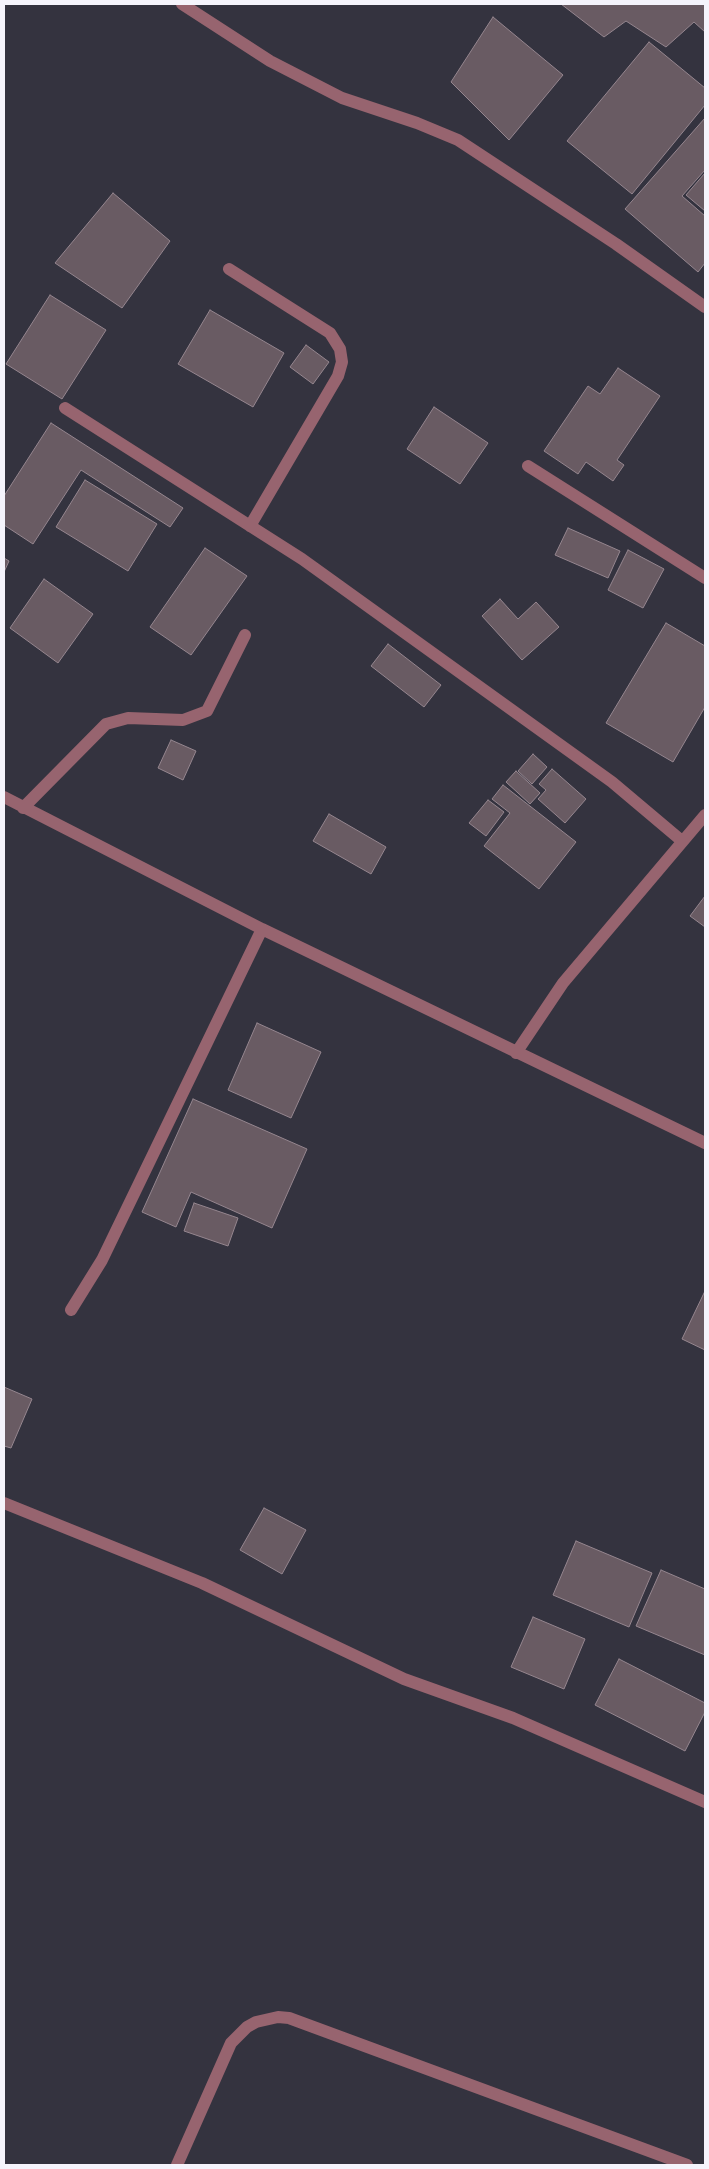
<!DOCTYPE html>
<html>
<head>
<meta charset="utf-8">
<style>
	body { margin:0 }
	#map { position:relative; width:709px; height:2169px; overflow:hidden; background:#34333f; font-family:Raleway,sans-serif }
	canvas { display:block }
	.frame { position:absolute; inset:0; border:5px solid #f5f4fc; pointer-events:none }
</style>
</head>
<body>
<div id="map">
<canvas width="709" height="2169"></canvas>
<div class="frame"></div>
</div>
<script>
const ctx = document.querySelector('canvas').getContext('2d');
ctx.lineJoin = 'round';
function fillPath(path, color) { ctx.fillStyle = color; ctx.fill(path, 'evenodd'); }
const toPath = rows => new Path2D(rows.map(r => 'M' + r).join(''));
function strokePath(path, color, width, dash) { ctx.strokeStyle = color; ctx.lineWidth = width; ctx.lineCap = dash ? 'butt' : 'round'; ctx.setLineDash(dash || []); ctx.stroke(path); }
const building = toPath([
	[561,4,705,4,705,32,694,22,666,47,626,21,604,37,561,4],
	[493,17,563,75,509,140,451,82,493,17],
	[649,42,705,88,705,105,632,194,567,141,649,42],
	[705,118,705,170,682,196,705,216,705,263,698,272,625,209,705,118],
	[705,173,705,211,686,195,705,173],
	[113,193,170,241,122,308,55,263,113,193],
	[50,295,106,330,62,399,6,364,50,295],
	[210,310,284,353,253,407,178,364,210,310],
	[306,345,329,362,313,384,290,367,306,345],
	[618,368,660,396,617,460,624,465,613,481,586,462,578,474,544,451,588,386,600,394,618,368],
	[434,407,488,443,460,484,407,449,434,407],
	[51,423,183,508,170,527,81,470,33,544,4,525,4,496,51,423],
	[85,480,157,524,128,571,56,527,85,480],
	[568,528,620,551,608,578,555,555,568,528],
	[205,548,247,576,191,655,150,627,205,548],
	[628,550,664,569,643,608,608,590,628,550],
	[4,558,9,561,4,572,4,558],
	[44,579,93,614,58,663,10,628,44,579],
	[500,599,518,619,536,602,559,627,522,660,482,616,500,599],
	[666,623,705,646,705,707,673,762,606,723,666,623],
	[388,644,441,685,424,707,371,666,388,644],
	[171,740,196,751,183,780,158,768,171,740],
	[533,754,547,767,532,784,518,771,533,754],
	[552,769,586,799,565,823,538,799,546,790,539,784,552,769],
	[516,771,540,793,530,804,506,782,516,771],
	[503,785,576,842,539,889,484,846,510,813,492,799,503,785],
	[488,800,504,812,486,836,469,823,488,800],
	[329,814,386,847,371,874,313,841,329,814],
	[705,896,705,927,690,916,705,896],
	[257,1023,321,1052,291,1118,228,1090,257,1023],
	[193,1099,307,1149,272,1228,191,1192,176,1227,142,1212,193,1099],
	[194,1203,238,1218,228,1246,184,1231,194,1203],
	[705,1291,705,1350,682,1339,705,1291],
	[4,1387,32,1399,11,1448,4,1446,4,1387],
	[264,1508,306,1530,282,1574,240,1550,264,1508],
	[576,1541,652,1573,629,1627,553,1595,576,1541],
	[661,1570,705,1589,705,1655,636,1626,661,1570],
	[533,1617,585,1639,564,1689,511,1667,533,1617],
	[619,1659,705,1703,705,1712,685,1751,595,1705,619,1659]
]);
fillPath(building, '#695b63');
strokePath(building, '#95868f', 1);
strokePath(toPath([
	[182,4,270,61,342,98,417,123,458,140,616,244,705,307],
	[229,269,330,333,340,349,342,362,338,376,250,526],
	[65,408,302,559,612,782,682,841],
	[528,466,705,578],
	[4,797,262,929,705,1143],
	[23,808,106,724,128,718,183,720,207,711,245,635],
	[516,1053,563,983,705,815],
	[71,1310,102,1260,262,929],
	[4,1503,202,1583,404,1679,513,1718,705,1802],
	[177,2165,231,2043,247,2027,256,2022,278,2017,289,2018,687,2165]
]), '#97646f', 12);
</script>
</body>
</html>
